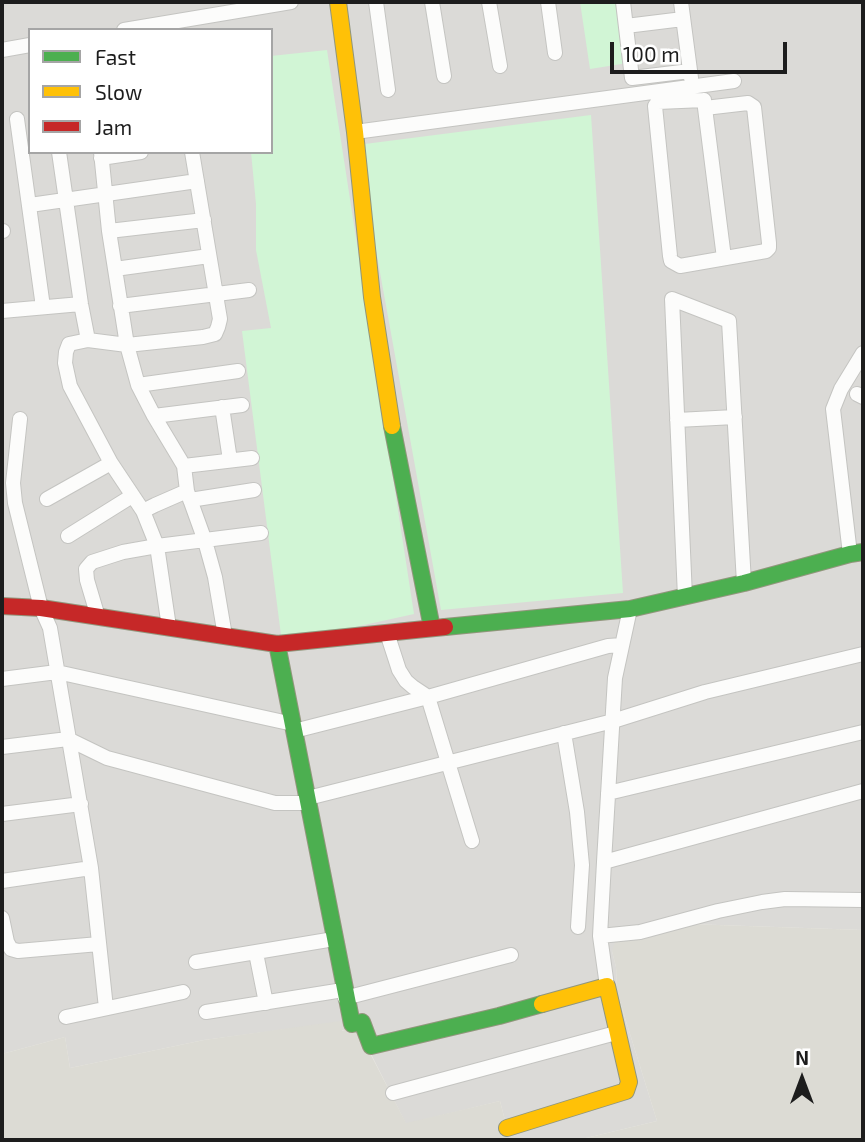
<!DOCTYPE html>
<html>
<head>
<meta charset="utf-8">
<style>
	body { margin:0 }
	#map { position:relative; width:865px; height:1142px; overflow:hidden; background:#ecebe5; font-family:"Exo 2",sans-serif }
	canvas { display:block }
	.frame { position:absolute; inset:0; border:4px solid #1d1d1d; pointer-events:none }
	.legend { position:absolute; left:28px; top:28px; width:245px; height:126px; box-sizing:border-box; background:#fff; border:2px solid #a5a5a5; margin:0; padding:9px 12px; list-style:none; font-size:21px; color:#1d1d1d }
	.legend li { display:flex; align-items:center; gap:14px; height:35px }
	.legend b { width:35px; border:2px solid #a5a5a5 }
	.north { position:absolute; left:767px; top:1044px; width:70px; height:70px; -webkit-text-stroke:5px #fff; paint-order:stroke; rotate:0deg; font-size:19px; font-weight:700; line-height:28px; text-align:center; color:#1d1d1d }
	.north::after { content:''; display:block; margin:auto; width:24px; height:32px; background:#1d1d1d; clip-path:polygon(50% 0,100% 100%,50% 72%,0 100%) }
	.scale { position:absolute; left:610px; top:42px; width:177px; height:32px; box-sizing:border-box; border:4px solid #1d1d1d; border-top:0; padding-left:9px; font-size:21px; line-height:24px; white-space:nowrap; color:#1d1d1d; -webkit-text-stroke:5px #fff; paint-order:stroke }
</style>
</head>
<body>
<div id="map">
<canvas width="865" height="1142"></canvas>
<div class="frame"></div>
<ul class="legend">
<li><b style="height:9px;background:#4caf50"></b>Fast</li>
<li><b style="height:9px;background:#ffc107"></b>Slow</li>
<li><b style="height:9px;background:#c62828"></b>Jam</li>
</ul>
<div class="north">N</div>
<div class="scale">100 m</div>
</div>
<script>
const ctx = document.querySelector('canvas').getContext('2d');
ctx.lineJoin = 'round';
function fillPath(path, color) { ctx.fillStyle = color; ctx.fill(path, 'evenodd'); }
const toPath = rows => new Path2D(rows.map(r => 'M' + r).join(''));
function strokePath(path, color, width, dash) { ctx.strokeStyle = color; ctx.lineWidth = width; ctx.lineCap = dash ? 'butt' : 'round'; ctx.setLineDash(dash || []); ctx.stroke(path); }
fillPath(toPath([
	[2,2,863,2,863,930,689,924,612,951,616,967,617,992,657,1121,578,1140,510,1140,500,1101,406,1124,357,1026,341,1031,340,1022,204,1040,70,1068,65,1037,2,1054],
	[30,30,271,30,271,152,30,152]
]), '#dbdad7');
fillPath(toPath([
	[689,924,863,930,863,1140,578,1140,657,1121,617,992,616,967,612,951,616,939],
	[340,1021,342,1031,356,1026,406,1123,500,1101,510,1140,2,1140,2,1054,65,1037,70,1068,204,1040]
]), '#dcdbd4');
fillPath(toPath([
	[580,2,623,2,634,62,590,69],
	[327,50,414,614,282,643,242,331,271,328,256,250,256,204,251,152,271,152,271,56],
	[591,115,623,593,441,610,357,145]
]), '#d1f5d5');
const street = toPath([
	[376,2,388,90],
	[432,2,444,76],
	[489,2,500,66],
	[548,2,555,53],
	[623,2,632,78,690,71],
	[681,2,691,78],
	[626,26,683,19],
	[124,30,291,2],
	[2,50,30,45],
	[704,100,658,102,655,106,670,256,671,261,680,266,766,251,769,248,769,243,754,107,748,103,705,108],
	[704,100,724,258],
	[17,119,43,307],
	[355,132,734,81],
	[59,152,81,304,88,340,127,345,203,337,215,334,218,327,220,319,192,152],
	[101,152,109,231,127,345,138,385,154,416,184,466,187,491,155,505,143,511,157,546,169,627],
	[101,158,141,152],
	[30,205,197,181],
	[2,231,3,231],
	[109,231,204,220],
	[115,269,209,256],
	[120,306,249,290],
	[2,311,81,304],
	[88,340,69,344,66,352,65,363,70,386,111,463,143,511],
	[138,385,238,371],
	[857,394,863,397],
	[222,407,230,460],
	[154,416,242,405],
	[20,419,13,483,15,503,41,608,50,628,91,868,106,1008],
	[677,420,735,417],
	[184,466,252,458],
	[187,491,205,541,215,577,225,636],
	[47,499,111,463],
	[190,500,254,490],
	[68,536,132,496],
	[850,554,833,409,841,389,863,353],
	[685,597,672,299,729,321,744,583],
	[98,617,87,580,86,569,92,562,123,552,157,546,261,533],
	[387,633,399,670,406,681,413,687,428,697,472,841],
	[2,679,57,672,293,724],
	[294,731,428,697,608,646,622,645],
	[564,733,577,812,582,865,578,927],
	[2,747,68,739,107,758,275,803,309,803],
	[608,793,863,732],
	[308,798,613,721,705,692,863,654],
	[2,814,81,804],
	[604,862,863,791],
	[2,881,91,868],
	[2,918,7,942,11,949,18,951,99,944],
	[600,936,640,932,718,911,762,902,785,899,863,900],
	[256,953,266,1003],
	[196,962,334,939],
	[607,986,600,936,604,862,615,678,630,609],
	[345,998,511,955],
	[206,1012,343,990],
	[66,1017,183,992],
	[393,1093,616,1033]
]);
const fast = toPath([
	[392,426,432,628],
	[445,627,630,609,744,583,850,554,863,552],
	[277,644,352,1024,362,1022,371,1046,499,1016,542,1004]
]);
const slow = toPath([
	[338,2,355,132,372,297,392,426],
	[507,1128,626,1091,629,1082,607,986,542,1004]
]);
const jam = toPath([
	[2,606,41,608,277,644,445,627]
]);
strokePath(street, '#c4c4c1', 16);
strokePath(fast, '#91967c', 18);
strokePath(slow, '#91967c', 18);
strokePath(jam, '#91967c', 18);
strokePath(street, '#fcfcfb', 14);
strokePath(fast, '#4caf50', 16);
strokePath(slow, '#ffc107', 16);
strokePath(jam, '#c62828', 16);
</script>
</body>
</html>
